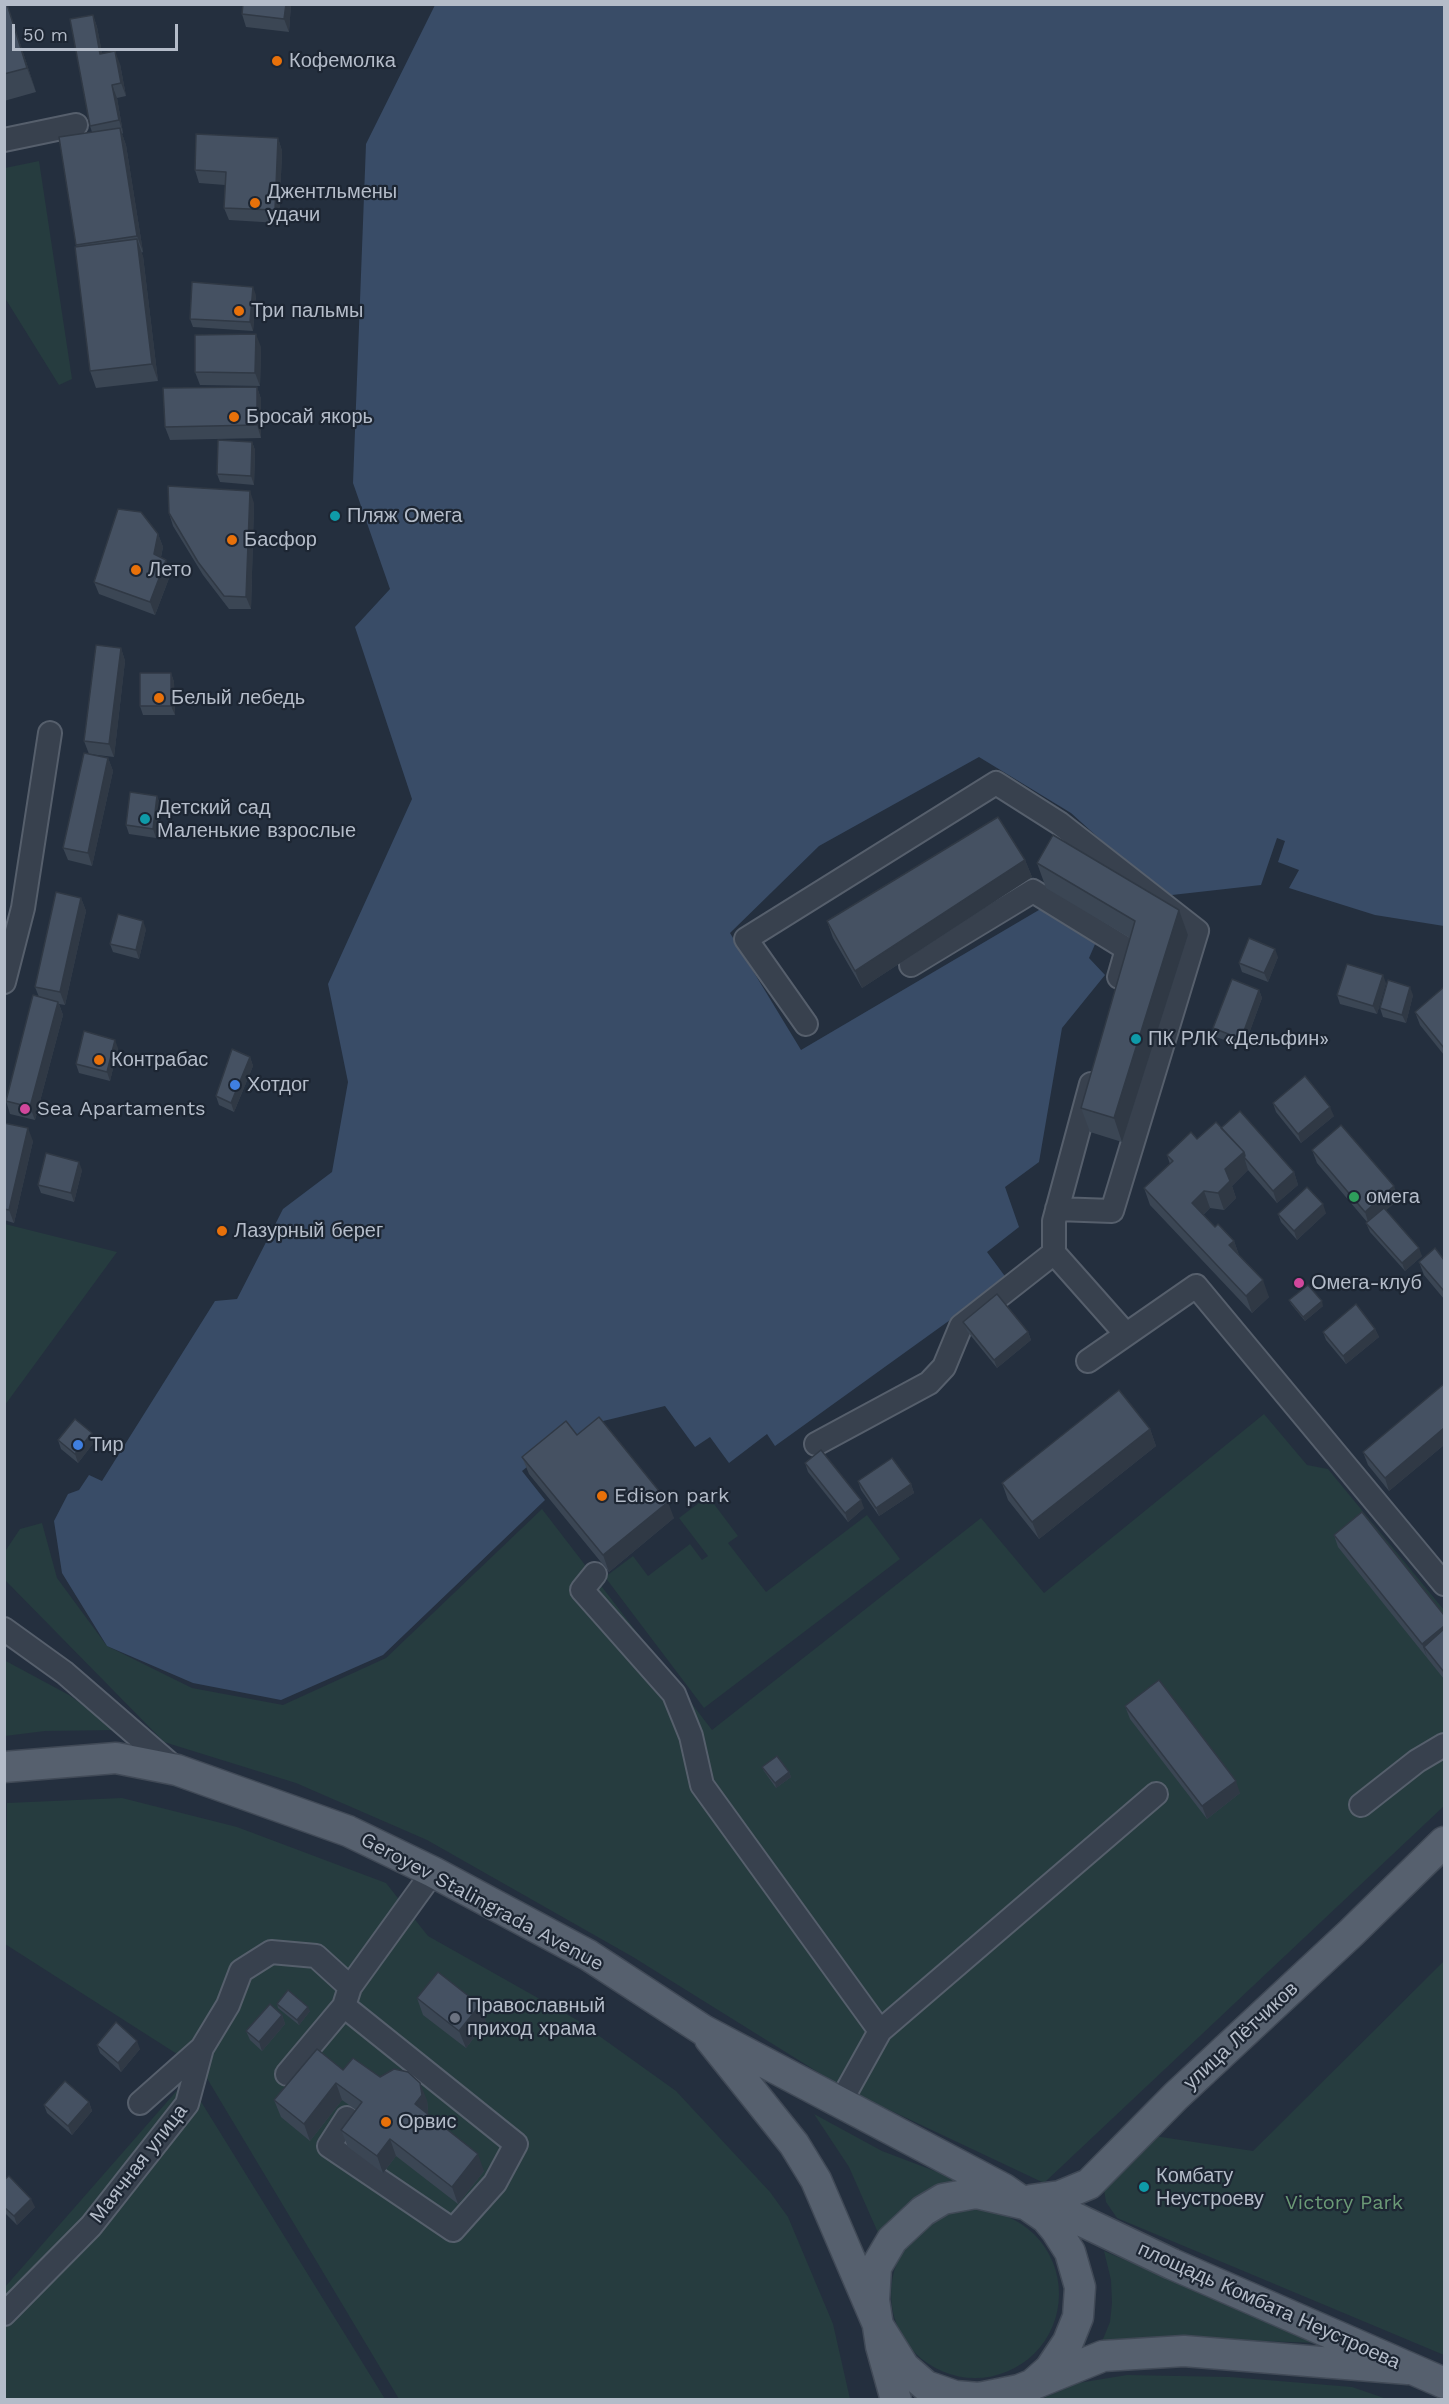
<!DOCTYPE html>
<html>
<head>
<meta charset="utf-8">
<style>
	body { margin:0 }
	#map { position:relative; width:1449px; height:2404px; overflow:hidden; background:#242f3e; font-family:"Work Sans",sans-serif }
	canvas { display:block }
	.frame { position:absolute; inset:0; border:6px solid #b4bcc9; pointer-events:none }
	.scale { position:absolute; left:12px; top:24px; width:166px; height:27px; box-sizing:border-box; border:3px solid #b4bcc9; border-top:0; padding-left:8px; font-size:18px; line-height:21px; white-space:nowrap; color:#b4bcc9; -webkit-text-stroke:4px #1d2633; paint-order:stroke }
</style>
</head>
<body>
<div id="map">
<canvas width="1449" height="2404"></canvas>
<div class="frame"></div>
<div class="scale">50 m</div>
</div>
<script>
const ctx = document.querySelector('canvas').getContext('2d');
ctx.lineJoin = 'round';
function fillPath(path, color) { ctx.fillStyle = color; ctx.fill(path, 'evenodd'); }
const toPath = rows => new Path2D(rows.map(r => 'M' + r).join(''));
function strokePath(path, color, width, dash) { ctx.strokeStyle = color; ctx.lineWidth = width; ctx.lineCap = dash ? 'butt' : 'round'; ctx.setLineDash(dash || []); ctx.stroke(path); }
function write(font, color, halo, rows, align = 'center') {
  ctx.font = font + ' "Work Sans",sans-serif'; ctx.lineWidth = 4.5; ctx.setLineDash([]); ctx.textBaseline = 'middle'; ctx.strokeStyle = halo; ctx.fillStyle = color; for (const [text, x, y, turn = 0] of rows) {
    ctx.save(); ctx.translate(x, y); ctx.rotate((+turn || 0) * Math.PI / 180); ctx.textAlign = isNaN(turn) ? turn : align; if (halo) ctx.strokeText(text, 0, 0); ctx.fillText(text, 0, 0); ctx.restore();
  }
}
fillPath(toPath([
	[39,161,72,379,59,385,5,298,5,168],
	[5,1224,117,1252,5,1405,4,1224],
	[1264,1414,1307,1465,1328,1469,1444,1610,1444,1806,1044,2183,845,2089,633,1957,427,1840,296,1783,164,1742,5,1580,4,1553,20,1529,42,1523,57,1578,107,1646,192,1688,283,1705,386,1658,542,1509,712,1730,981,1518,1044,1593],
	[708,1496,738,1536,728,1543,766,1592,867,1515,900,1559,704,1708,605,1577,633,1556,648,1576,690,1544,702,1560,708,1556,679,1518],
	[4,1660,69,1695,117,1730,45,1731,5,1736],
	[122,1798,237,1827,386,1883,428,1936,577,2020,676,2091,770,2192,788,2217,833,2324,850,2399,399,2399,202,2070,5,1944,7,1803],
	[1444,1961,1444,2355,1117,2218,1106,2202,1103,2183,1148,2135,1253,2151],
	[187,2079,385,2399,5,2400,5,2287],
	[814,2114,882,2151,956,2179,926,2190,901,2214,883,2244,849,2167],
	'891 2294a84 84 0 1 1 168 0a84 84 0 1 1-168 0Z',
	[1104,2251,1320,2343,1159,2338,1101,2344,1110,2322,1112,2303,1111,2280],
	[1127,2375,1230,2377,1352,2387,1387,2399,1039,2400,1078,2383]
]), '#263c3f');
fillPath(toPath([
	[435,5,1444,5,1444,926,1375,915,1289,888,1299,870,1278,862,1285,841,1277,838,1261,885,1163,896,1071,813,979,757,819,846,730,933,801,1050,1044,907,1096,942,1089,958,1105,975,1062,1028,1039,1162,1005,1187,1019,1227,987,1252,1007,1279,775,1446,767,1434,729,1463,710,1437,695,1447,665,1406,599,1422,579,1441,572,1431,522,1471,545,1500,383,1655,281,1700,193,1683,107,1646,62,1573,54,1521,68,1494,79,1490,89,1475,102,1481,215,1301,237,1299,283,1209,332,1172,348,1082,328,984,412,799,355,627,390,589,353,483,366,144]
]), '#394c67');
const minor = toPath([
	[4,140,76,125],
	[911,965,1033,891,1127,949,1119,977],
	[4,982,23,908,50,733],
	[806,1024,746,939,996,783,1059,823,1197,931,1112,1211,1057,1209],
	[1091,1084,1054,1221,1054,1253,1125,1333],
	[1088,1361,1196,1286,1444,1584],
	[816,1444,929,1383,944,1367,961,1326,1054,1253],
	[595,1574,582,1590,674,1694,691,1736,702,1785,880,2031,840,2103],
	[4,1629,65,1673,177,1770],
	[1361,1805,1417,1761,1444,1745],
	[344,2006,516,2144,495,2183,453,2230,329,2146,347,2118],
	[880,2031,1156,1794],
	[287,2074,344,2006,350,1987,433,1872],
	[140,2103,202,2048],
	[4,2314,91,2226,187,2104,202,2048,228,2005,241,1971,271,1952,316,1956,350,1987]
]);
const major = toPath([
	[4,1767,116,1758,177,1770,348,1831,433,1872,588,1955,703,2030,1004,2189,1046,2218,1056,2230,1070,2252,1080,2287,1078,2317,1068,2342,1050,2369,1015,2400],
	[710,2039,794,2144,816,2180,879,2327,904,2367,926,2386,955,2396,979,2398,1019,2390,1103,2356,1184,2351,1408,2369],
	[1031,2200,1060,2196,1089,2184,1176,2096,1351,1933,1444,1842],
	[896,2400,881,2346,874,2300,876,2267,892,2240,923,2211,943,2199,976,2193,1067,2214,1172,2264,1444,2383]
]);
strokePath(minor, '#565f6c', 26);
strokePath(major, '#414a57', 33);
strokePath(minor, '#38414e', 22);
strokePath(major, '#56606e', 30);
fillPath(toPath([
	[4,4,7,4,14,25,36,92,4,101],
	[291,4,289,32,246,27,242,14],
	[93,15,97,27,102,54,120,64,126,96,117,98,123,133,122,134,126,145,143,252,141,253,143,256,158,381,96,388,90,371,76,245,92,132,90,126],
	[278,138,282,151,279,223,229,220,224,208,225,185,199,183,195,170],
	[256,295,253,331,193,327,190,319],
	[261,347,260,386,200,385,195,372],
	[257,387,261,399,261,438,170,440,165,427],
	[252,442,255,450,254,485,220,482,217,474],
	[254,503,251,609,229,609,203,575,173,526,169,513],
	[158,534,163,547,161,557,171,573,155,615,99,594,94,582],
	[121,648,125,661,114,757,89,754,108,758,113,771,92,866,68,860,63,848,89,754,84,741],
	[171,673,174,682,175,715,143,715,140,706],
	[157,796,160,805,156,838,129,834,126,825],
	[1025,860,1032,877,862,988,833,938,827,921],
	[1037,863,1179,910,1188,935,1122,1142,1090,1132,1081,1108,1130,938,1046,888],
	[81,898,86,911,65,1005,59,1004,63,1015,35,1120,10,1114,6,1101,39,997,35,987],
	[146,929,139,959,113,952,110,944],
	[1278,957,1268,982,1242,972,1239,963],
	[1386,983,1377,1014,1340,1004,1337,995],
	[1444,987,1444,1055,1420,1025,1415,1012],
	[1259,990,1262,998,1244,1047,1216,1037,1213,1028],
	[1413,995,1406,1023,1383,1017,1380,1008],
	[118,1048,110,1081,79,1073,76,1064],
	[250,1057,253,1066,234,1112,219,1105,216,1096],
	[1273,1103,1334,1116,1301,1143,1276,1112],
	[4,1123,33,1141,14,1223,4,1220],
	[1221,1128,1294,1172,1298,1185,1277,1203,1248,1170,1232,1186,1236,1198,1224,1210,1210,1208,1203,1215,1215,1227,1234,1241,1239,1255,1269,1297,1252,1313,1150,1205,1144,1188,1170,1164,1167,1155],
	[1312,1150,1399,1199,1386,1210,1422,1256,1405,1271,1370,1232,1366,1223,1367,1222,1317,1163],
	[82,1170,74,1202,41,1193,38,1185],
	[1326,1213,1297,1240,1281,1222,1278,1214],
	[1444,1260,1444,1299,1424,1275,1419,1262],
	[1289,1300,1323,1306,1305,1321,1291,1304],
	[963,1322,1028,1332,1031,1340,997,1368,967,1331],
	[1375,1329,1379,1337,1346,1364,1326,1340,1323,1332],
	[1444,1384,1444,1445,1389,1491,1368,1465,1363,1452],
	[1150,1429,1156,1446,1039,1539,1008,1500,1002,1483],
	[577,1435,674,1518,609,1572,529,1474,522,1457],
	[58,1440,95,1441,78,1463,61,1449],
	[805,1463,864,1508,848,1522,808,1472],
	[858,1481,911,1484,914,1493,879,1516,861,1490],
	[1334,1535,1444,1615,1444,1679,1338,1547],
	[1125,1706,1240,1793,1207,1819,1130,1719],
	[762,1767,789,1772,791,1777,776,1788,764,1771],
	[417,1998,480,2005,486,2022,466,2048,423,2015],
	[277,2004,310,2011,299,2025,278,2008],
	[282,2015,285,2024,262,2051,250,2040,246,2031],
	[97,2045,140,2049,121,2072,100,2053],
	[343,2070,380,2077,427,2100,428,2112,427,2113,484,2171,458,2204,396,2156,383,2173,348,2147,341,2130,356,2110,342,2100,310,2141,281,2117,274,2100],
	[89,2102,92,2111,72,2135,47,2113,44,2105],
	[4,2180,35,2207,17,2225,4,2212]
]), '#3b4654');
fillPath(toPath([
	[7,4,14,25,36,92,27,68],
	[286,4,291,4,289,32,284,19],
	[93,15,97,27,105,67,100,54],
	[115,51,120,64,126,96,121,83],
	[112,85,117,98,123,133,119,120],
	[120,128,126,145,143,252,137,236],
	[278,138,282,151,279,223,275,210],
	[137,239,143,256,158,381,152,364],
	[253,287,256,295,253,331,250,322],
	[256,334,261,347,260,386,255,373],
	[257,387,261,399,261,438,257,425],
	[252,442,255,450,254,485,251,476],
	[250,491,254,503,251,609,246,597],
	[158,534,163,547,159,566,154,554],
	[166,560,171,573,155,615,150,602],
	[121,648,125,661,114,757,109,744],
	[171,673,174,682,175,715,171,706],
	[108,758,113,771,92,866,88,853],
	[157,796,160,805,156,838,153,829],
	[1025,860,1032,877,862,988,855,971],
	[81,898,86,911,65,1005,60,992],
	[1179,910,1188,935,1122,1142,1114,1118],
	[143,921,146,929,139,959,136,950],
	[1275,949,1278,957,1268,982,1264,973],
	[1383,975,1386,983,1377,1014,1373,1006],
	[1410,987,1413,995,1406,1023,1402,1015],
	[1259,990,1262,998,1244,1047,1241,1039],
	[58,1002,63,1015,35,1120,30,1107],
	[115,1040,118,1048,110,1081,107,1072],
	[250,1057,253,1066,234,1112,231,1103],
	[1330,1107,1334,1116,1301,1143,1298,1134],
	[28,1128,33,1141,14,1223,9,1210],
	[1244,1152,1247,1161,1244,1157,1248,1170,1232,1186,1236,1198,1224,1210,1218,1193,1225,1169],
	[79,1162,82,1170,74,1202,71,1193],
	[1294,1172,1298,1185,1277,1203,1273,1191],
	[1394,1186,1399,1199,1369,1225,1365,1212],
	[1204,1191,1210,1208,1198,1219,1192,1203],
	[1323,1204,1326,1213,1297,1240,1294,1231],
	[1234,1241,1240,1258,1229,1245],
	[1419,1248,1422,1256,1405,1271,1402,1263],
	[1263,1280,1269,1297,1252,1313,1246,1296],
	[1322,1301,1323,1306,1305,1321,1303,1317],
	[1375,1329,1379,1337,1346,1364,1343,1356],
	[1028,1332,1031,1340,997,1368,994,1360],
	[1444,1428,1444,1445,1389,1491,1385,1478],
	[1150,1429,1156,1446,1039,1539,1032,1522],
	[92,1433,95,1441,78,1463,75,1454],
	[911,1484,914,1493,879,1516,876,1508],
	[861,1500,864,1508,848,1522,845,1513],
	[668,1502,674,1518,609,1572,603,1555],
	[1444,1626,1444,1643,1424,1647,1427,1657,1422,1644],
	[789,1772,791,1777,776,1788,775,1783],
	[1236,1781,1240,1793,1207,1819,1202,1806],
	[480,2005,486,2022,466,2048,459,2031],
	[308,2007,310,2011,299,2025,297,2020],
	[282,2015,285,2024,262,2051,259,2042],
	[137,2041,140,2049,121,2072,118,2063],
	[336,2083,342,2100,310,2141,304,2124],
	[420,2083,427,2100,428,2112,421,2121,415,2104],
	[89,2102,92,2111,72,2135,68,2126],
	[390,2139,396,2156,383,2173,377,2156],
	[478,2154,484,2171,458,2204,452,2187],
	[31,2199,35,2207,17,2225,14,2216]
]), '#303945');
const building = toPath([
	[4,4,7,4,27,68,4,74,4,4],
	[243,4,286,4,284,19,242,14,243,4],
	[93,15,100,54,115,51,121,83,112,85,119,120,90,126,70,19,93,15],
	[120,128,137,236,76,245,59,137,120,128],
	[196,134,278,138,275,210,224,208,226,172,195,170,196,134],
	[137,239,152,364,90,371,75,247,137,239],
	[192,282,253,287,250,322,190,319,192,282],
	[256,334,255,373,195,372,195,335,256,334],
	[257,387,257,425,165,427,163,388,257,387],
	[218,440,252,442,251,476,217,474,218,440],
	[168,486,250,491,246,597,224,596,198,562,169,513,168,486],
	[118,509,141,512,158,534,154,554,166,560,150,602,94,582,118,509],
	[96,645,121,648,109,744,84,741,96,645],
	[140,673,171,673,171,706,140,706,140,673],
	[84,753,108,758,88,853,63,848,84,753],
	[130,792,157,796,153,829,126,825,130,792],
	[998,817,1025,860,855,971,827,921,998,817],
	[1053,835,1179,910,1114,1118,1081,1108,1135,921,1037,863,1053,835],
	[56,892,81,898,60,992,35,987,56,892],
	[118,914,143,921,136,950,110,944,118,914],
	[1249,938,1275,949,1264,973,1239,963,1249,938],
	[1347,964,1383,975,1373,1006,1337,995,1347,964],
	[1232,979,1259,990,1241,1039,1213,1028,1232,979],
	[1388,980,1410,987,1402,1015,1380,1008,1388,980],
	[1444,987,1444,1048,1415,1012,1444,987],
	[33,995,58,1002,30,1107,6,1101,33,995],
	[84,1031,115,1040,107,1072,76,1064,84,1031],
	[232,1049,250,1057,231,1103,216,1096,232,1049],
	[1305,1076,1330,1107,1298,1134,1273,1103,1305,1076],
	[1240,1111,1294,1172,1273,1191,1244,1157,1245,1156,1244,1152,1221,1128,1240,1111],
	[1216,1122,1244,1152,1225,1169,1230,1181,1218,1193,1204,1191,1192,1203,1215,1227,1218,1224,1234,1241,1229,1245,1263,1280,1246,1296,1144,1188,1173,1161,1167,1155,1191,1132,1197,1139,1216,1122],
	[4,1123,28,1128,9,1210,4,1209,4,1123],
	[1341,1125,1394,1186,1365,1212,1312,1150,1341,1125],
	[46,1153,79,1162,71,1193,38,1185,46,1153],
	[1307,1187,1323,1204,1294,1231,1278,1214,1307,1187],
	[1384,1208,1419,1248,1402,1263,1366,1223,1384,1208],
	[1435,1248,1444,1260,1444,1291,1419,1262,1435,1248],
	[1308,1285,1322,1301,1303,1317,1289,1300,1308,1285],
	[997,1294,1028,1332,994,1360,963,1322,997,1294],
	[1356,1304,1375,1329,1343,1356,1323,1332,1356,1304],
	[1444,1384,1444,1428,1385,1478,1363,1452,1444,1384],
	[1119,1390,1150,1429,1032,1522,1002,1483,1119,1390],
	[599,1417,668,1502,603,1555,522,1457,566,1421,577,1435,599,1417],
	[75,1419,92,1433,75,1454,58,1440,75,1419],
	[821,1450,861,1500,845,1513,805,1463,821,1450],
	[892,1458,911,1484,876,1508,858,1481,892,1458],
	[1362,1512,1444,1615,1444,1626,1422,1644,1334,1535,1362,1512],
	[1444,1629,1444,1672,1424,1647,1444,1629],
	[1159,1680,1236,1781,1202,1806,1125,1706,1159,1680],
	[777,1756,789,1772,775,1783,762,1767,777,1756],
	[438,1972,480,2005,459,2031,417,1998,438,1972],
	[288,1990,308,2007,297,2020,277,2004,288,1990],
	[270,2004,282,2015,259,2042,246,2031,270,2004],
	[116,2022,137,2041,118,2063,97,2045,116,2022],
	[317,2049,343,2070,353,2058,380,2077,394,2069,408,2072,420,2083,422,2095,415,2104,478,2154,452,2187,390,2139,377,2156,341,2130,362,2102,336,2083,304,2124,274,2100,317,2049],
	[65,2081,89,2102,68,2126,44,2105,65,2081],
	[9,2176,31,2199,14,2216,4,2207,4,2180,9,2176]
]);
fillPath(building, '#455162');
strokePath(building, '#303945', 1.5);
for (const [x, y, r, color] of [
	[277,61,6,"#e8710a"],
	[255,203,6,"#e8710a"],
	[239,311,6,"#e8710a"],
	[234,417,6,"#e8710a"],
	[335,516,6,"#0f9aa8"],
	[232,540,6,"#e8710a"],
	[136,570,6,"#e8710a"],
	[159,698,6,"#e8710a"],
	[145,819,6,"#0f9aa8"],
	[1136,1039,6,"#0f9aa8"],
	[99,1060,6,"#e8710a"],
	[235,1085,6,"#3f7fe0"],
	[25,1109,6,"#d1479c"],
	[1354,1197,6,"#2e9e5b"],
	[222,1231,6,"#e8710a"],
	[1299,1283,6,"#d1479c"],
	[78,1445,6,"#3f7fe0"],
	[602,1496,6,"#e8710a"],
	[455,2018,6,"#6b7280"],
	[386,2122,6,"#e8710a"],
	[1144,2187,6,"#0f9aa8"]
]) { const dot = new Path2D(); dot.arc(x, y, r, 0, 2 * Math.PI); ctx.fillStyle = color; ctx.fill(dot); strokePath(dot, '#1d2633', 2); }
write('20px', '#b4bcc9', '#1d2633', [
	["Кофемолка",289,61],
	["Джентльмены",267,192],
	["удачи",267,215],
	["Три пальмы",251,311],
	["Бросай якорь",246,417],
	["Пляж Омега",347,516],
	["Басфор",244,540],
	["Лето",148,570],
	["Белый лебедь",171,698],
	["Детский сад",157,808],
	["Маленькие взрослые",157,831],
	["ПК РЛК «Дельфин»",1148,1039],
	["Контрабас",111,1060],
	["Хотдог",247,1085],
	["Sea Apartaments",37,1109],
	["омега",1366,1197],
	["Лазурный берег",234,1231],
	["Омега-клуб",1311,1283],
	["Тир",90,1445],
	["Edison park",614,1496],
	["Православный",467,2006],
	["приход храма",467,2029],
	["Орвис",398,2122],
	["Комбату",1156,2176],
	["Неустроеву",1156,2199]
], 'left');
write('20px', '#b4bcc9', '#1d2633', [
	["Geroyev Stalingrada Avenue",482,1902,28],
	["улица Лётчиков",1241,2036,-43],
	["Маячная улица",139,2164,-52],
	["площадь Комбата Неустроева",1269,2306,24]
]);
write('20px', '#6b9a76', '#1d2633', [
	["Victory Park",1344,2203]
]);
</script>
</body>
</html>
